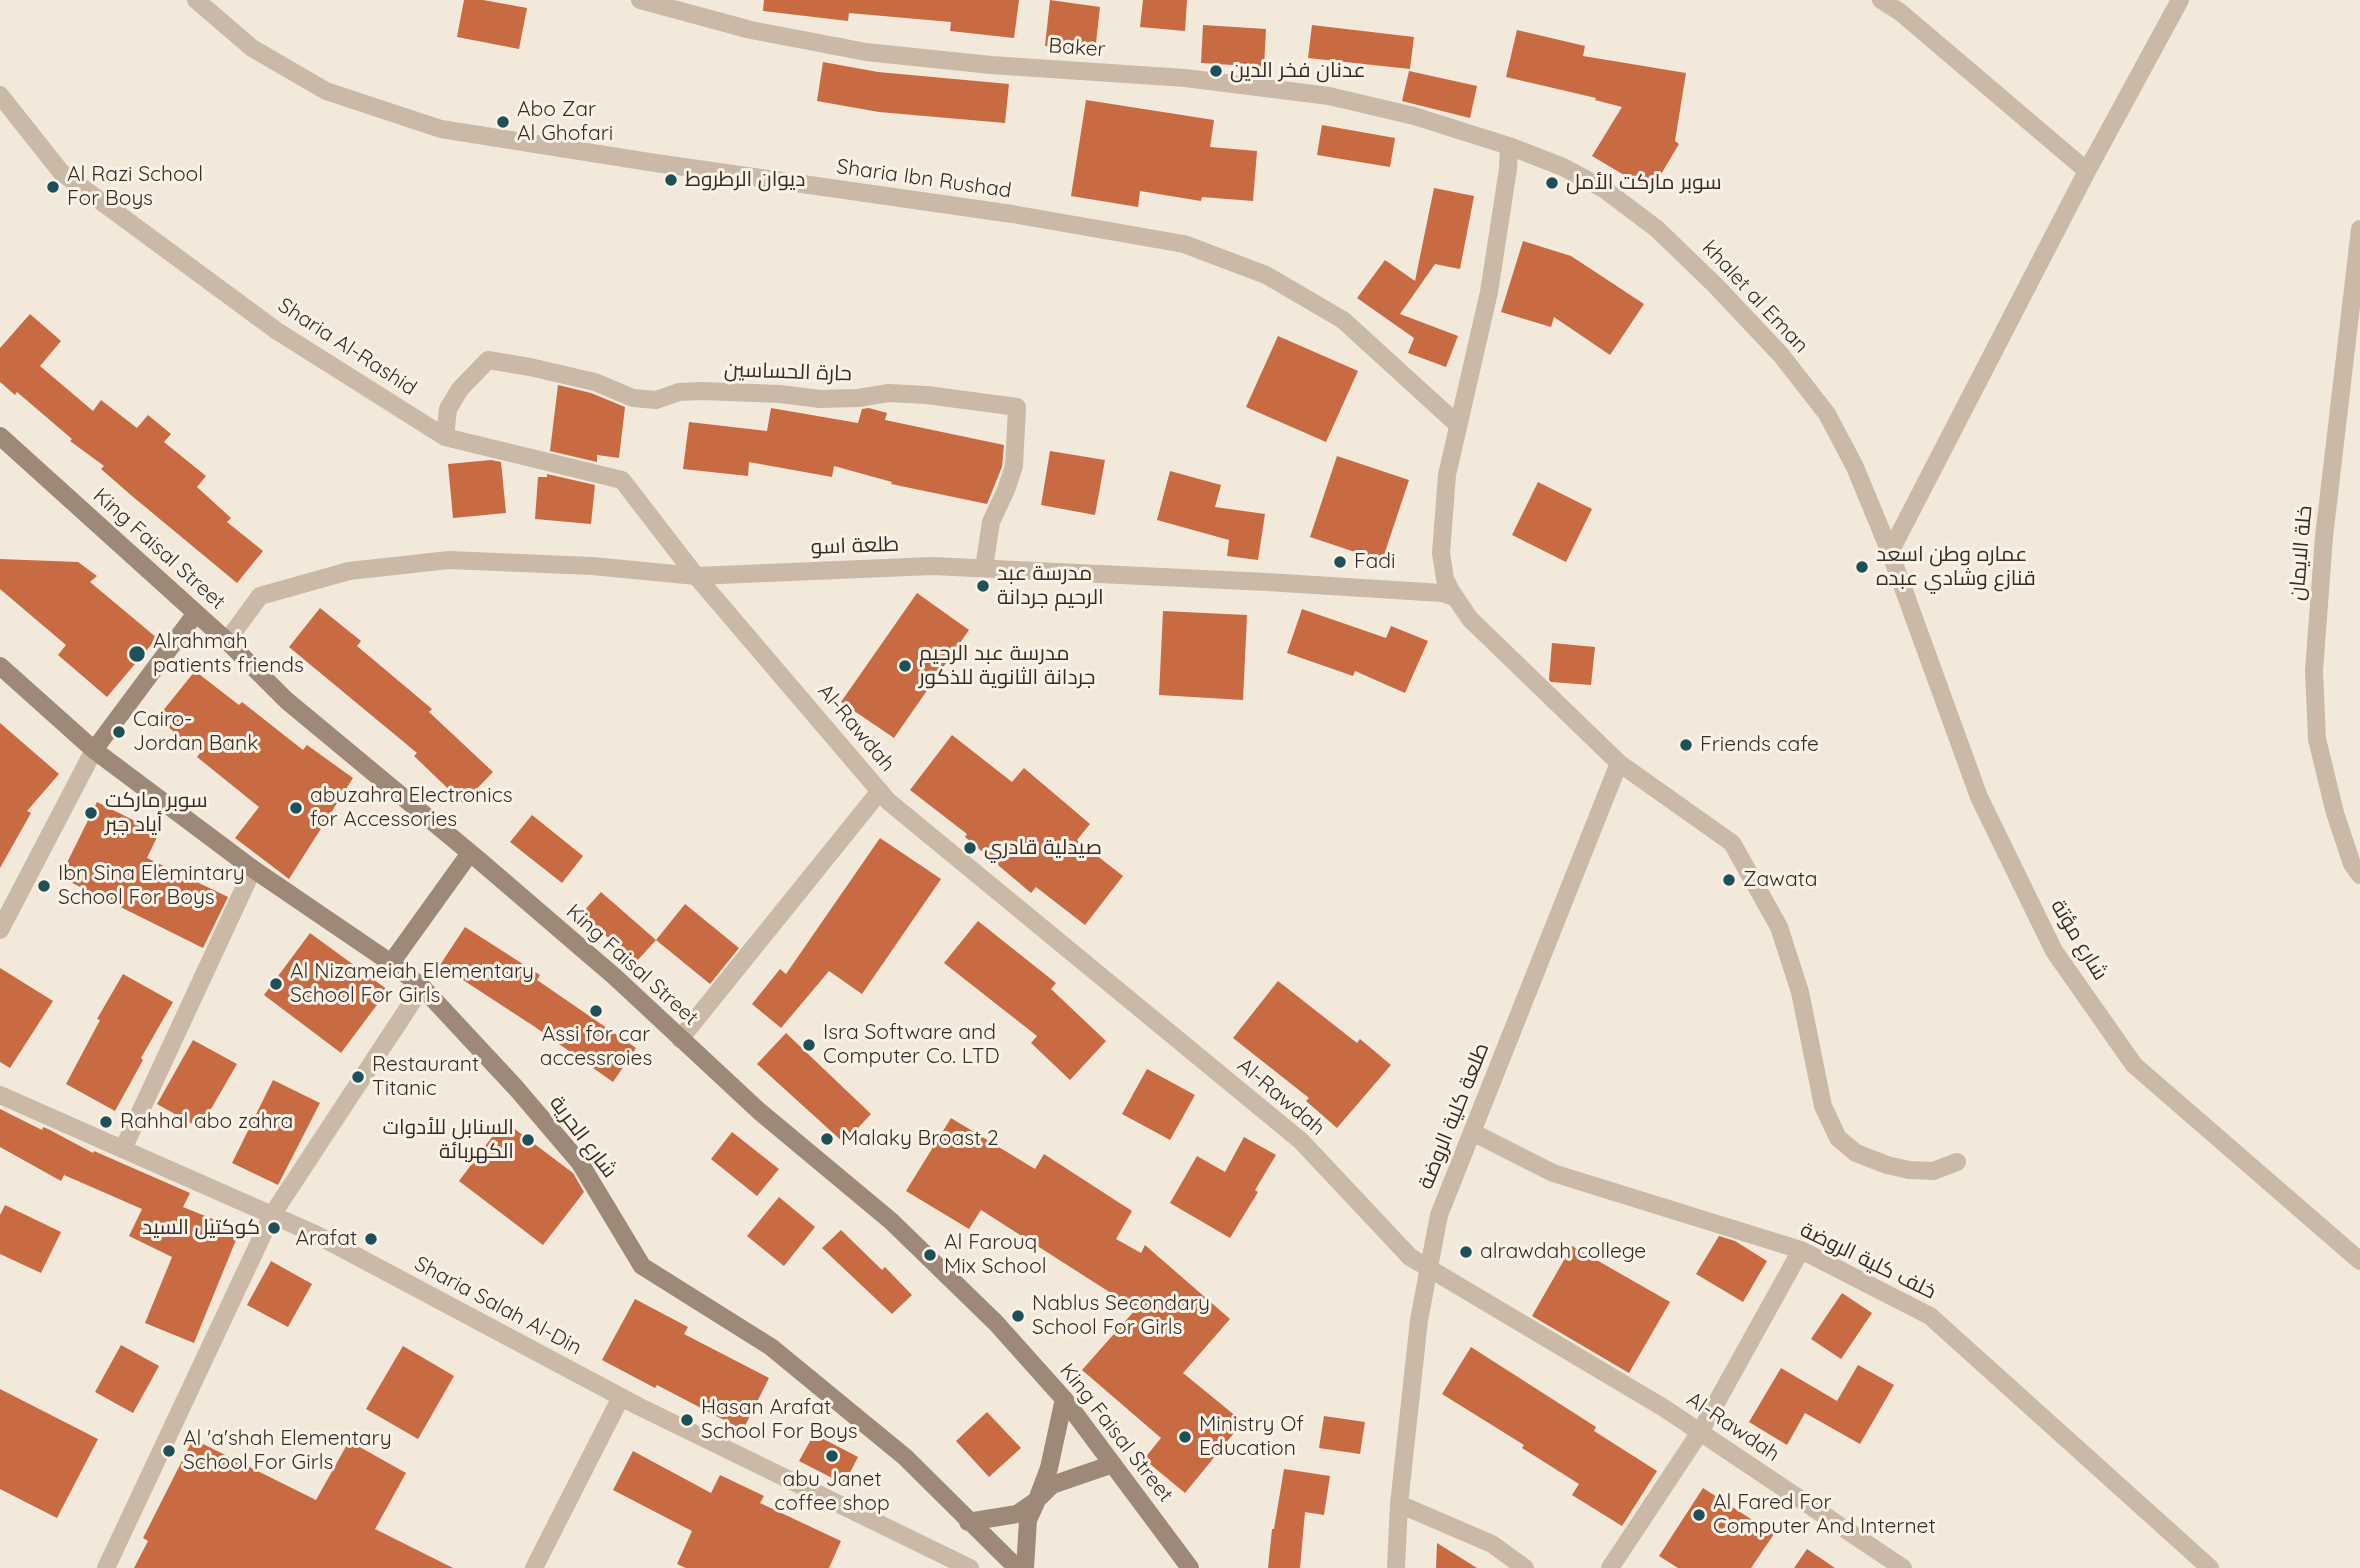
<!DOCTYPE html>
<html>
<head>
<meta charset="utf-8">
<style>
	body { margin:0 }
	canvas { display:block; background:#f2e9db }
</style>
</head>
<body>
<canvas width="2360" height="1568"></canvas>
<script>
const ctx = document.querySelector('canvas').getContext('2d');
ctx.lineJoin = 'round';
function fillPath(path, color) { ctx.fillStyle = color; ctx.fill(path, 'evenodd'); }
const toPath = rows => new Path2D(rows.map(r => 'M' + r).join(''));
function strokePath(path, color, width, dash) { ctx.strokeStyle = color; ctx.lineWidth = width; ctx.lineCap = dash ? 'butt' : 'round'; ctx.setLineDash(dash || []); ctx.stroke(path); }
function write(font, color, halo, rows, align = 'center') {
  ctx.font = font + ' Quicksand,Cairo,sans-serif'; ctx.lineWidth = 6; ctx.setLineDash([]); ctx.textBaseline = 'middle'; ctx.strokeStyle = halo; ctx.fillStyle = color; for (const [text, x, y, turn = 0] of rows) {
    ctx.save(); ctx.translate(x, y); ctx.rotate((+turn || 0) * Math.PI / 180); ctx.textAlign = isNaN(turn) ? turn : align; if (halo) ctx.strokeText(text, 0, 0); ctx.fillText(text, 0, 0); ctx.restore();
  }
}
fillPath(toPath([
	[464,0,483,0,527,8,519,49,457,37],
	[764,0,1019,0,1014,38,950,31,951,22,849,13,848,21,763,11],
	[1050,0,1100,7,1095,52,1045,46],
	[1143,0,1187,0,1185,31,1140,27],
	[1203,25,1266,29,1264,67,1201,63],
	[1312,25,1414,37,1410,69,1308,58],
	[1517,30,1585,46,1583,56,1686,73,1675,141,1679,144,1651,191,1592,156,1622,107,1595,100,1596,98,1506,77],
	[823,62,878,72,1009,84,1005,123,879,112,817,101],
	[1409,71,1477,86,1470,118,1402,101],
	[1086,100,1214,120,1210,147,1257,151,1253,201,1202,197,1201,201,1140,191,1138,207,1071,196],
	[1322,125,1395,138,1390,167,1317,155],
	[1434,188,1474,196,1460,269,1435,264,1400,314,1458,336,1446,367,1408,353,1414,338,1357,298,1385,260,1415,281],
	[1523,241,1571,256,1644,304,1610,355,1554,317,1551,327,1501,312],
	[30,314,61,341,40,366,93,411,101,400,137,428,148,415,171,434,164,442,206,476,197,487,231,518,227,522,263,551,237,583,132,496,101,469,104,466,70,441,72,439,17,392,15,395,0,382,0,348],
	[1278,336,1358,371,1326,442,1246,407],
	[558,385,591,393,625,407,619,458,597,455,597,462,550,451],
	[771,408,858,423,862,409,869,408,887,413,885,420,1004,445,1002,467,987,504,891,484,892,482,834,466,832,477,749,462,748,476,683,469,689,422,767,431],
	[1050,451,1105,460,1095,515,1041,505],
	[1337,456,1409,480,1382,561,1310,537],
	[491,460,501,462,506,513,453,518,448,464],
	[1170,471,1221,485,1215,507,1265,514,1258,560,1227,556,1229,540,1157,520],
	[547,474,595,485,591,524,535,519,538,477,547,477],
	[1538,482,1592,509,1566,562,1512,535],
	[0,559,78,562,97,576,90,582,157,638,107,697,58,655,66,645,0,589],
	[917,593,969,630,894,738,841,702],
	[320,608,361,641,357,646,432,709,429,712,493,772,463,803,414,756,417,753,289,647],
	[1302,609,1386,638,1391,626,1428,641,1405,693,1355,671,1353,676,1287,653],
	[1163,611,1247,615,1243,700,1159,695],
	[1552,643,1595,647,1591,685,1551,682,1549,680],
	[195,671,239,705,242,702,303,750,307,745,353,778,289,879,235,838,259,807,197,757,200,753,157,718],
	[0,723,59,774,27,811,31,813,0,868],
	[952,735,1012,782,1024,768,1090,824,1077,840,1123,876,1085,925,1036,887,1031,893,965,837,967,834,910,790],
	[97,802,159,833,147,858,228,897,203,948,60,877],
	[532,815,583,856,562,883,510,842],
	[880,838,941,879,862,994,829,971,781,1028,752,1004,780,969,786,974],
	[601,892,656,940,636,962,581,914],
	[685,904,739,948,710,984,656,940],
	[978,921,1056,983,1051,989,1106,1041,1070,1080,1031,1043,1037,1036,944,963],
	[465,927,540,975,537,980,636,1048,613,1082,535,1027,440,965],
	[310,933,388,990,341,1053,264,995],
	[0,968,53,1001,10,1068,0,1062],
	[123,974,173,1002,141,1058,143,1060,115,1111,66,1084,100,1020,97,1019],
	[1278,981,1357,1043,1360,1039,1391,1065,1337,1128,1306,1101,1309,1098,1233,1038],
	[786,1033,871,1114,844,1143,757,1064],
	[193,1040,237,1064,200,1128,157,1104],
	[1147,1069,1195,1095,1170,1140,1122,1114],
	[273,1080,320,1103,278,1185,232,1163],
	[0,1109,42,1130,43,1127,48,1129,93,1153,94,1151,190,1193,183,1207,240,1230,194,1343,145,1323,172,1257,129,1236,142,1209,64,1175,61,1181,0,1147],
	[951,1118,1035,1169,1044,1154,1132,1211,1116,1239,1141,1253,1145,1245,1230,1319,1183,1373,1243,1422,1185,1493,1144,1459,1161,1438,1082,1370,1136,1309,981,1210,969,1229,906,1191],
	[504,1121,573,1173,584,1192,543,1245,459,1181],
	[732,1132,779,1169,757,1196,711,1159],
	[1244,1137,1276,1155,1255,1190,1258,1192,1230,1238,1170,1203,1197,1156,1225,1172],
	[779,1197,815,1227,784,1266,747,1236],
	[5,1205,61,1232,41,1273,0,1254,0,1215],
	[841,1230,882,1270,885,1267,912,1295,892,1314,822,1248],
	[1719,1236,1735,1241,1767,1261,1743,1302,1696,1274],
	[1572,1246,1670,1302,1629,1373,1532,1316],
	[271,1261,312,1284,288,1327,247,1305],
	[1842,1293,1872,1313,1841,1359,1811,1339],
	[635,1299,688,1327,684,1334,769,1378,743,1430,657,1385,655,1388,602,1360],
	[121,1345,159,1366,133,1413,95,1392],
	[403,1346,454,1376,418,1439,366,1409],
	[1471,1347,1596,1427,1594,1431,1657,1471,1622,1526,1572,1495,1579,1484,1522,1448,1524,1445,1442,1394],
	[1858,1365,1894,1385,1860,1444,1805,1413,1787,1445,1749,1422,1781,1368,1837,1401],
	[0,1389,98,1439,57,1518,0,1489],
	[987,1412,1021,1448,989,1477,956,1441],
	[1324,1416,1365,1422,1360,1454,1319,1448],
	[814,1434,858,1457,844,1484,799,1461],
	[193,1439,316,1500,349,1441,406,1473,375,1529,453,1568,134,1568,148,1541,143,1538],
	[633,1451,711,1493,720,1475,764,1496,760,1503,841,1541,829,1568,686,1568,677,1564,692,1531,613,1490],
	[1284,1469,1330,1476,1324,1515,1305,1512,1300,1568,1268,1568,1272,1529,1274,1529],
	[1703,1488,1774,1534,1751,1568,1678,1568,1659,1556],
	[1437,1543,1477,1568,1436,1568],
	[1807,1549,1835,1568,1794,1568]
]), '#c86b43');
strokePath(toPath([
	[196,0,252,48,326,91,441,129,649,162,1012,214,1184,244,1266,275,1343,320,1457,424],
	[640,0,751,30,866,52,991,65,1185,78,1329,96,1414,116,1509,146,1563,167,1604,189,1657,229,1715,285,1781,355,1827,414,1855,467,1890,552,1979,797,2054,951,2134,1065,2360,1261],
	[1881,0,1900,12,2087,171],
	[0,95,61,172,277,331,445,437,622,480,696,576,888,801,1301,1141,1410,1257,1664,1408,1903,1568],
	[1509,146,1508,169,1489,292,1447,475,1441,553,1445,579,1451,591,1470,619,1619,763,1732,843,1779,927,1800,992,1823,1106,1838,1138,1856,1153,1887,1165,1909,1170,1933,1171,1957,1162],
	[2360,229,2324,537,2314,671,2317,739,2335,813,2352,864,2360,875],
	[445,437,448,409,460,389,488,360,530,367,595,382,633,398,656,400,679,392,702,391,780,394,820,399,858,398,889,393,927,395,1017,407,1014,466,1006,490,991,522,984,568],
	[1890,552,2087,171,2180,0],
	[227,641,260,596,349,571,449,560,592,566,696,576,932,566,1267,582,1442,593,1454,597],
	[0,930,94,750],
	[680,1039,880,791],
	[1472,1132,1553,1173,1801,1250,1930,1316,2210,1568],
	[123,1149,253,869],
	[1399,1504,1492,1544,1525,1568],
	[106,1568,272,1215,422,987],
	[534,1568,621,1397],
	[1396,1568,1399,1504,1419,1320,1439,1215,1619,763],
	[1610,1568,1700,1432,1801,1250]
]), '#cab9a7', 18);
strokePath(toPath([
	[0,1095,315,1234,638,1406,970,1568]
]), '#cab9a7', 18);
strokePath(toPath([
	[0,436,227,641,286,700,480,861,615,977,759,1111,891,1221,996,1323,1064,1399,1190,1568],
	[0,666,94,750,253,869,391,963,422,987,516,1088,580,1163,642,1266,771,1347,905,1457,1017,1568],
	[94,750,196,613],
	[391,963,470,853],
	[968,1522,1017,1514,1037,1500,1049,1468,1064,1399],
	[1025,1568,1028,1520,1037,1500,1052,1485,1113,1464]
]), '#9e8878', 18);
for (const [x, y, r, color] of [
	[1216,71,7,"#1c5159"],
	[503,122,7,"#1c5159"],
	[671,180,7,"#1c5159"],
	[1552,183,7,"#1c5159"],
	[53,187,7,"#1c5159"],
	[1340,562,7,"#1c5159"],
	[1862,567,7,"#1c5159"],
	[983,586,7,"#1c5159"],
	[137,654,9,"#1c5159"],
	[905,666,7,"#1c5159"],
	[119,732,7,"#1c5159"],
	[1686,745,7,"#1c5159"],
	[296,808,7,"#1c5159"],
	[91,813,7,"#1c5159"],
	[970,848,7,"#1c5159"],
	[1729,880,7,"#1c5159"],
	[44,886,7,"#1c5159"],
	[276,984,7,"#1c5159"],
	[596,1011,7,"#1c5159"],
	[809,1045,7,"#1c5159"],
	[358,1077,7,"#1c5159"],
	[106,1122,7,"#1c5159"],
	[827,1139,7,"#1c5159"],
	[528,1140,7,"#1c5159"],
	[274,1228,7,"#1c5159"],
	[371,1239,7,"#1c5159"],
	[1466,1252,7,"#1c5159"],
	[930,1255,7,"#1c5159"],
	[1018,1316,7,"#1c5159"],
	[687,1420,7,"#1c5159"],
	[1185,1437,7,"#1c5159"],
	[169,1451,7,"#1c5159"],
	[832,1456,7,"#1c5159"],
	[1699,1515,7,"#1c5159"]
]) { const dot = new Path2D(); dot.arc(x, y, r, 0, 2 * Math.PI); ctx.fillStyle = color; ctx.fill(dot); strokePath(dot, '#faf2e7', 2.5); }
write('21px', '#372d27', '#faf2e7', [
	["Baker",1077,48,4],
	["Sharia Ibn Rushad",924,179,8],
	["khalet al ِEman",1755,297,47],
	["Sharia Al-Rashid",347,347,33],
	["حارة الحساسين",788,372,2],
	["طلعة اسو",855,546,-2],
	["King Faisal Street",159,549,42],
	["خلة الايمان",2301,553,-85],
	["Al-Rawdah",856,728,50],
	["شارع مؤتة",2079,940,59],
	["King Faisal Street",632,965,42],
	["Al-Rawdah",1281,1097,40],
	["طلعة كلية الروضة",1454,1116,-68],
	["شارع الحرية",583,1137,53],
	["خلف كلية الروضة",1868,1261,26],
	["Sharia Salah Al-Din",498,1306,28],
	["Al-Rawdah",1733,1427,34],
	["King Faisal Street",1116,1433,52]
]);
write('21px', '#372d27', '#faf2e7', [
	["عدنان فخر الدين",1230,71],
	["Abo Zar",517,110],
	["Al Ghofari",517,134],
	["Al Razi School",67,175],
	["For Boys",67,199],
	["ديوان الرطروط",685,180],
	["سوبر ماركت الأمل",1566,183],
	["عماره وطن اسعد",1876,555],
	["قنازع وشادي عبده",1876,579],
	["Fadi",1354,562],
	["مدرسة عبد",997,574],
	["الرحيم جردانة",997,598],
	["Alrahmah",153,642],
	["patients friends",153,666],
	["مدرسة عبد الرحيم",919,654],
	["جردانة الثانوية للذكور",919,678],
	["Cairo-",133,720],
	["Jordan Bank",133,744],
	["Friends cafe",1700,745],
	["abuzahra Electronics",310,796],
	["for Accessories",310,820],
	["سوبر ماركت",105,801],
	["أياد جبر",105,825],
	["صيدلية قادري",984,848],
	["Ibn Sina Elemintary",58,874],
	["School For Boys",58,898],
	["Zawata",1743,880],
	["Al Nizameiah Elementary",290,972],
	["School For Girls",290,996],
	["Isra Software and",823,1033],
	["Computer Co. LTD",823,1057],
	["Assi for car",596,1035,"center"],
	["accessroies",596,1059,"center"],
	["Restaurant",372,1065],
	["Titanic",372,1089],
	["Rahhal abo zahra",120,1122],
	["السنابل للأدوات",514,1128,"right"],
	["الكهربائة",514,1152,"right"],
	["Malaky Broast 2",841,1139],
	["كوكتيل السيد",260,1228,"right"],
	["Arafat",357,1239,"right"],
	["Al Farouq",944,1243],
	["Mix School",944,1267],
	["alrawdah college",1480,1252],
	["Nablus Secondary",1032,1304],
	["School For Girls",1032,1328],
	["Hasan Arafat",701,1408],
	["School For Boys",701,1432],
	["Ministry Of",1199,1425],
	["Education",1199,1449],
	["Al 'a'shah Elementary",183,1439],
	["School For Girls",183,1463],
	["abu Janet",832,1480,"center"],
	["coffee shop",832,1504,"center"],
	["Al Fared For",1713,1503],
	["Computer And Internet",1713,1527]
], 'left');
</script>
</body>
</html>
